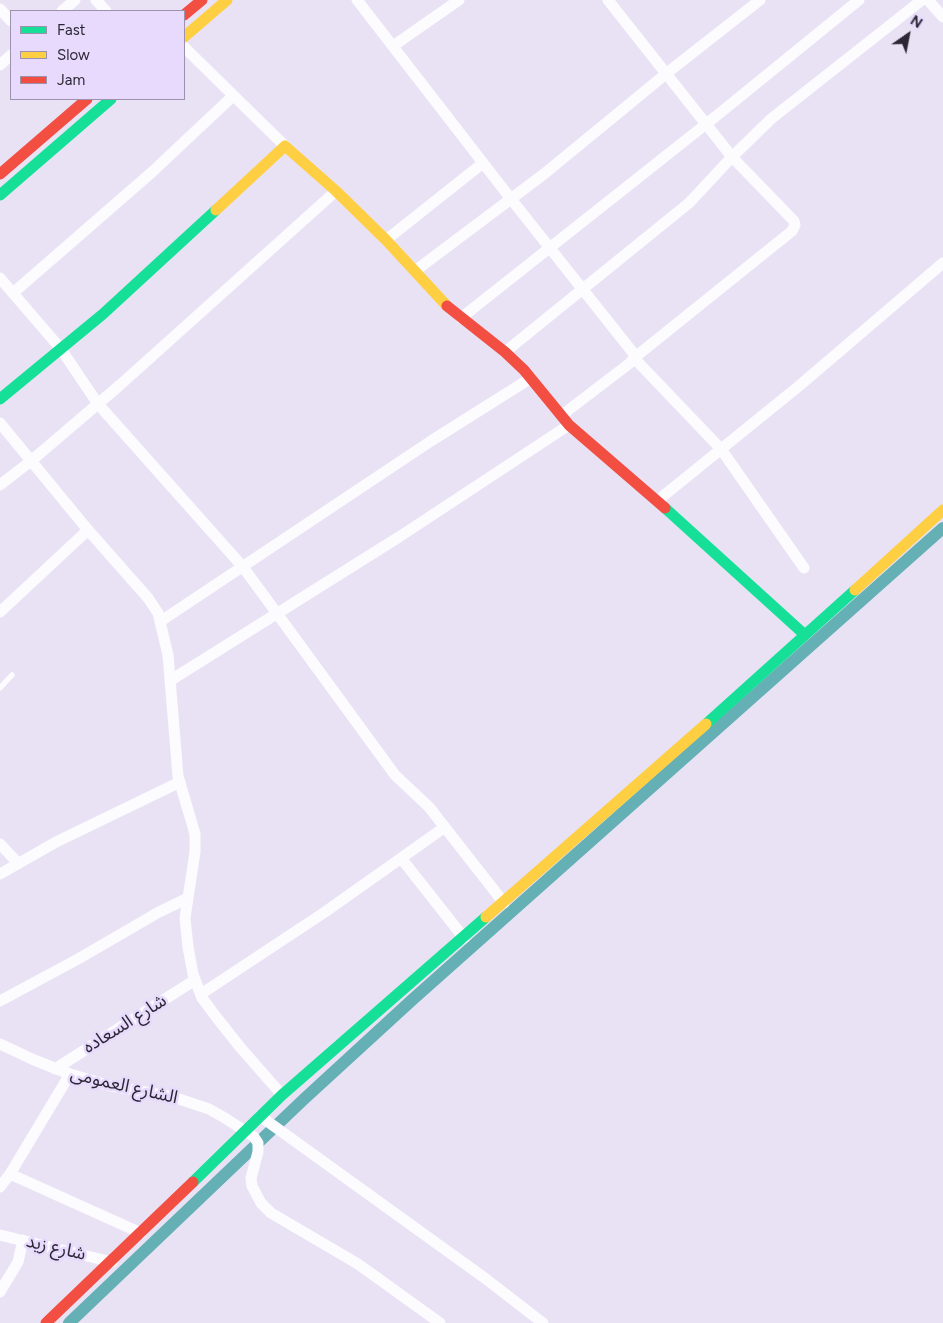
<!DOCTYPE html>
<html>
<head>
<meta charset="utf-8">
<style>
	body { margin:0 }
	#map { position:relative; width:943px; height:1323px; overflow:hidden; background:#e9e2f5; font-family:Figtree,sans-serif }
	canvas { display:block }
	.legend { position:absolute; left:10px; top:10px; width:175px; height:90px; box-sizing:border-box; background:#e7dafd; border:1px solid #9c92ad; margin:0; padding:6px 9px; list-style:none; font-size:15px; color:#2c2734 }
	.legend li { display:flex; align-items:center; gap:10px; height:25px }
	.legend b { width:25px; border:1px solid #9c92ad }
	.north { position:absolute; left:883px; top:10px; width:50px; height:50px; -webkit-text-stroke:4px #e7dafd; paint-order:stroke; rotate:33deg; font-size:14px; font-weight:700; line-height:20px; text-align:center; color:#2c2734 }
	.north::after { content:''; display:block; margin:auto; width:18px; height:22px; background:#2c2734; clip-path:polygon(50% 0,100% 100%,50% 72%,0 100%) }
</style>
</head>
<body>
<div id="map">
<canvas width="943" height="1323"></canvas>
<ul class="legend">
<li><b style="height:6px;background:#16e098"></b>Fast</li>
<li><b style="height:6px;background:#ffcf43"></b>Slow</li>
<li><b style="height:6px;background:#f24e42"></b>Jam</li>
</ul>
<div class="north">N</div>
</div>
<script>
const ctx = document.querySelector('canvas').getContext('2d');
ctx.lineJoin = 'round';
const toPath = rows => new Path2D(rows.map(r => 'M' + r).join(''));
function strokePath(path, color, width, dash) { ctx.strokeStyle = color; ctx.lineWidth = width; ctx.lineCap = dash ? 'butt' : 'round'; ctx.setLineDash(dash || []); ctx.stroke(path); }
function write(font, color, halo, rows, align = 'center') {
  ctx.font = font + ' Figtree,"Noto Sans Arabic",sans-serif'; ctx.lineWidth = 5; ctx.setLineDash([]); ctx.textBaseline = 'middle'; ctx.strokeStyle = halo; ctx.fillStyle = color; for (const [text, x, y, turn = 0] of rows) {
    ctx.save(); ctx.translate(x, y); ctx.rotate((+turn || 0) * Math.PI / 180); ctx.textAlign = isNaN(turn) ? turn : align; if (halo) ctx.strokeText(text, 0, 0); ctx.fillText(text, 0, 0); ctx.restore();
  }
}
strokePath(toPath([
	[69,1323,303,1100,412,1000,943,528]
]), '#64b0b5', 12);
strokePath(toPath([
	[0,688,12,675]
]), '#fcfbfe', 5.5);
strokePath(toPath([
	[96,0,106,11],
	[357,0,511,199,634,354,634,358,630,363,562,415],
	[608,0,732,157,794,221,795,225,792,231,634,358,721,449,804,568],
	[928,0,943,17],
	[0,9,11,21],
	[62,11,75,0],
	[393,46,459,0],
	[184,47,285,146],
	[0,65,11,55],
	[386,240,483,163],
	[415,271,544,174,667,73,760,0],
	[0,278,61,349,98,404,243,567,395,775,429,807,504,903],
	[13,293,151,173,233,96],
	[461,318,720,113,859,0],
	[505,352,689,203,732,157,771,119,922,0],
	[0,423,88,530,148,598,158,613,168,655,178,776,195,834,195,852,185,918,188,947,193,974,202,998,217,1018,240,1047,282,1095],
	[0,485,31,461,120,385,336,191],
	[657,501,799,386,943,263],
	[0,612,88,530],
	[161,621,431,441,531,378],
	[171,680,399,537,569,425],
	[0,844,18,863],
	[401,858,464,938],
	[0,874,56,842,180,782],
	[201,994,325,912,445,827],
	[0,1001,78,959,159,912,188,898],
	[0,1044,34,1060,70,1074,111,1086,173,1097,209,1109,225,1118,254,1137,258,1143,258,1152,251,1178,252,1186,261,1203,271,1213,358,1264,440,1323],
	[55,1069,195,980],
	[70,1074,10,1174,141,1233],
	[260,1116,486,1279,543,1323],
	[0,1187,10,1174],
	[0,1235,112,1262],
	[0,1292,18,1262,23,1240]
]), '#fcfbfe', 11);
strokePath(toPath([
	[0,195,111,99],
	[0,399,103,314,216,210],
	[665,508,805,635],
	[706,724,855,590],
	[193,1182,282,1095,486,917]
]), '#16e098', 11);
strokePath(toPath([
	[184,37,227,0],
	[216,210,285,146,336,191,386,240,447,306],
	[855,590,943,510],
	[486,917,706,724]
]), '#ffcf43', 11);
strokePath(toPath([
	[184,15,202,0],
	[0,174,87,99],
	[447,306,505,352,524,370,569,425,665,508],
	[46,1323,193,1182]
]), '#f24e42', 11);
write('18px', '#2c2734', '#e7dafd', [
	["شارع السعاده",125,1024,-32],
	["الشارع العمومى",124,1086,13],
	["شارع زيد",56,1248,13]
]);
</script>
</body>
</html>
